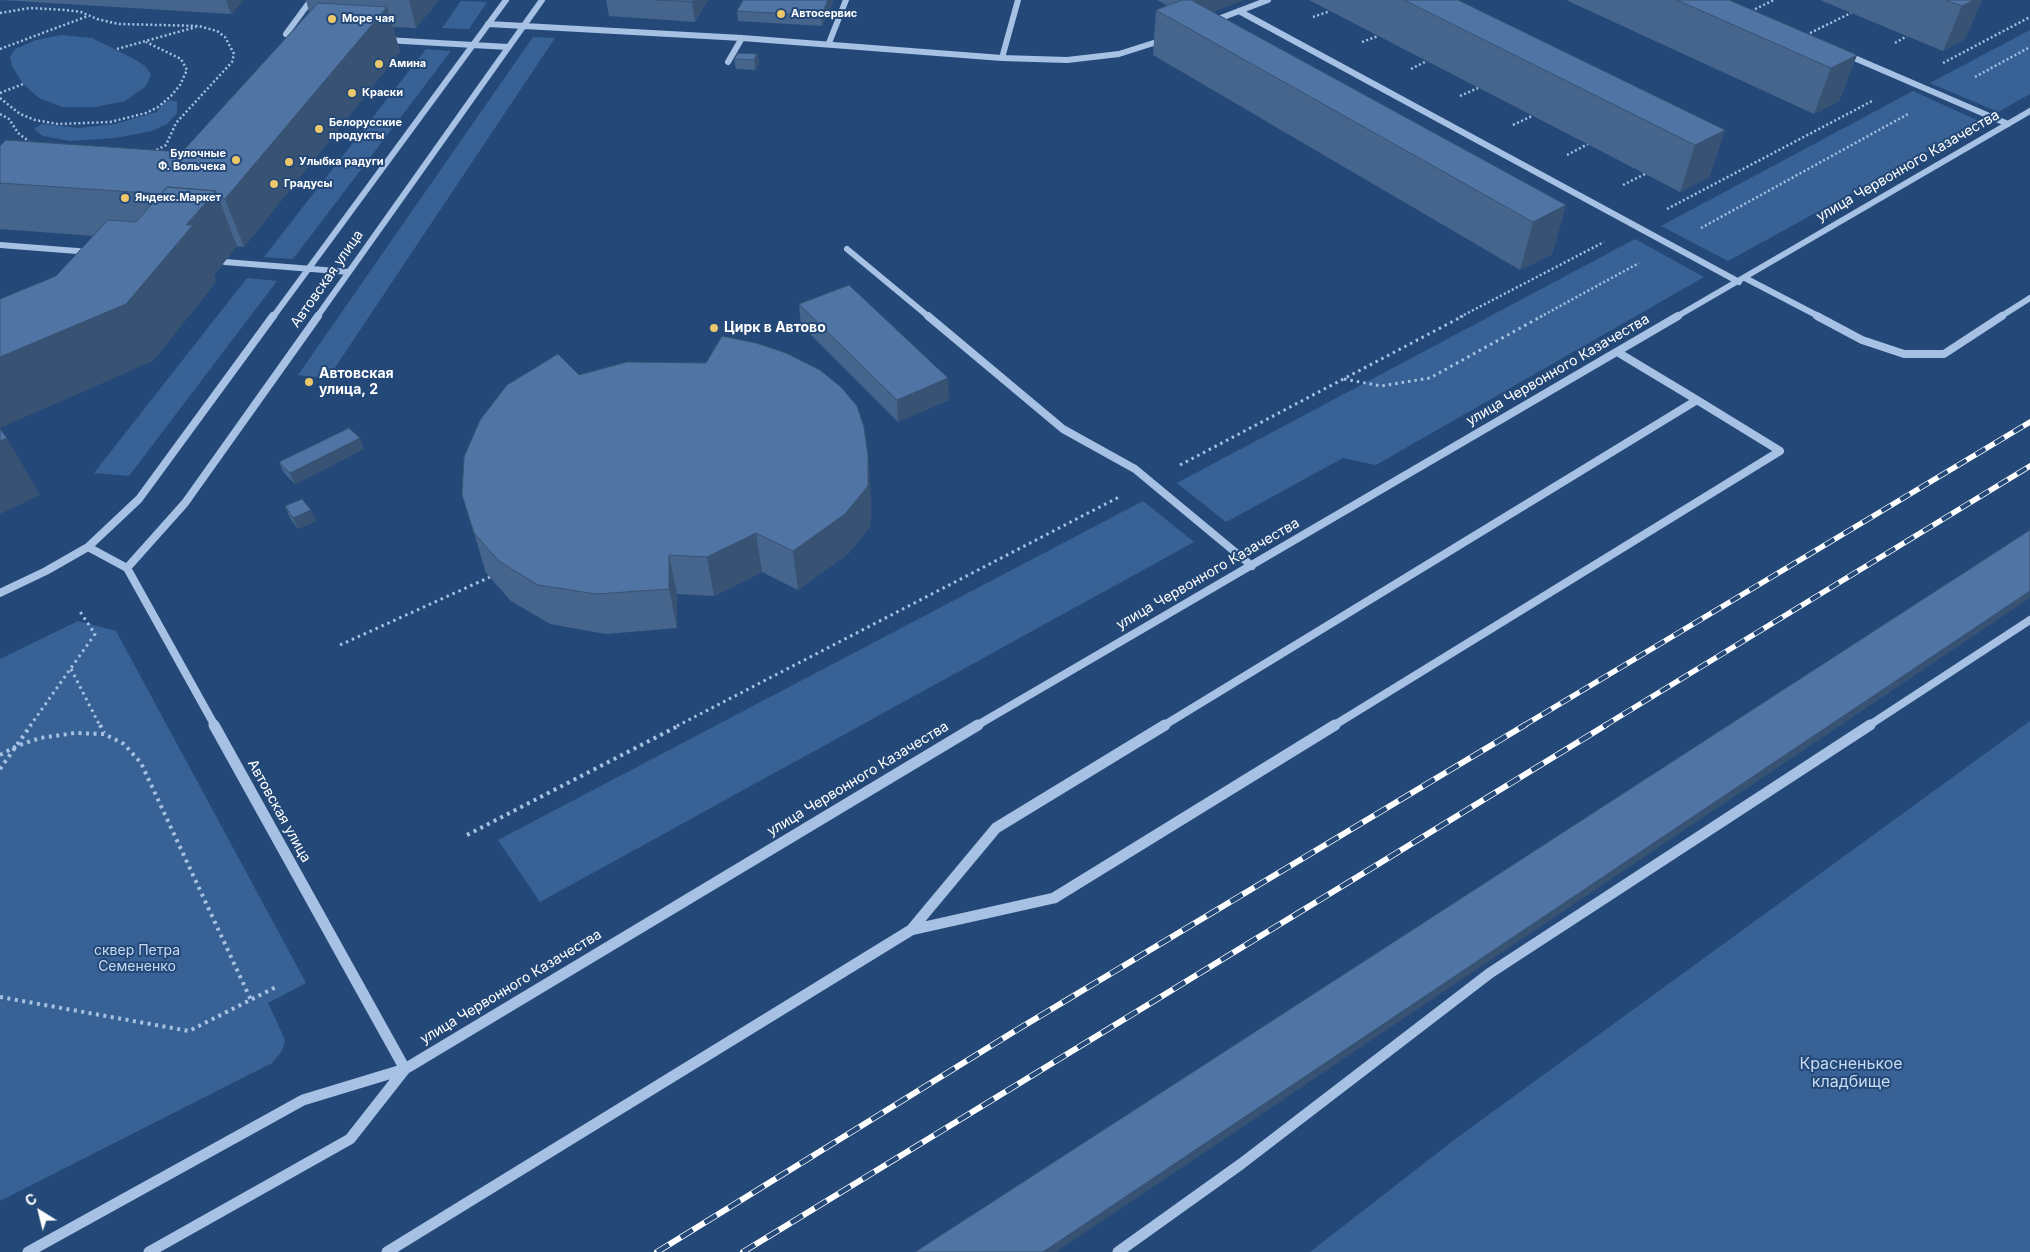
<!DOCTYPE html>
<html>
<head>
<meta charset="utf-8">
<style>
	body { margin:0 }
	#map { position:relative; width:2030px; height:1252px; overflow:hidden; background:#244978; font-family:Inter,sans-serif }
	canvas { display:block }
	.north { position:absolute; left:15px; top:1187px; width:50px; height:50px; -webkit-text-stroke:4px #244978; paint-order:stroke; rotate:324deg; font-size:14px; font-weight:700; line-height:20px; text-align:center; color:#fff }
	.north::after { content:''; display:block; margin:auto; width:18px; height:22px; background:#fff; clip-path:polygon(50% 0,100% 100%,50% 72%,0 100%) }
</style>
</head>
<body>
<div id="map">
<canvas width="2030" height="1252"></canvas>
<div class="north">С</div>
</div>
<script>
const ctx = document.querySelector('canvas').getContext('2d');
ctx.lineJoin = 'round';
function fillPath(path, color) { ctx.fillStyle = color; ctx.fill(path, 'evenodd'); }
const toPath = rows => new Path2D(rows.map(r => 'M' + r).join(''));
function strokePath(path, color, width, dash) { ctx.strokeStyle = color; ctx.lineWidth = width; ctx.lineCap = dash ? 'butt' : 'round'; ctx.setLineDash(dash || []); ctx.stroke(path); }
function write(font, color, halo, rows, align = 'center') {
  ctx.font = font + ' Inter,sans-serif'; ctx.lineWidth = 4; ctx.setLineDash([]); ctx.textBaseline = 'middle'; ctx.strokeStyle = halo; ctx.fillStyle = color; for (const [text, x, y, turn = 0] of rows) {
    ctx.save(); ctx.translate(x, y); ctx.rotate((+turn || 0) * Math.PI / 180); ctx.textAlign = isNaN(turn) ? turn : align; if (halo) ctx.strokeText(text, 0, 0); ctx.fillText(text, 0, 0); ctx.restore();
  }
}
fillPath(toPath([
	[461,1,487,2,469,29,442,28],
	[2030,30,2030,94,1998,112,1930,83],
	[61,35,92,38,134,59,145,66,151,74,146,86,125,101,95,107,62,107,39,98,23,84,12,66,10,57,15,49,36,40],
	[533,37,555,38,328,378,298,375],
	[426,49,451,51,293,259,264,257],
	[1913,91,1981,122,1728,261,1661,226],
	[171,100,177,102,177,113,167,124,152,131,115,138,70,141,43,136,34,129,42,124,79,128,115,124,157,112,163,103],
	[1635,239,1704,277,1376,465,1343,458,1226,522,1177,483],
	[247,278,277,281,129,476,94,473],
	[1143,501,1194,542,540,902,498,840],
	[78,621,116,631,306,983,268,1003,285,1040,282,1051,272,1063,0,1201,0,659],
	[2030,721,2030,1252,1310,1252,1458,1137]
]), '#386295');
strokePath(toPath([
	[1751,11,1774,0],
	[0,13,30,8,66,10,81,12,97,19,119,24,199,26,217,31,225,37,234,54,232,62,176,123,166,145,153,152],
	[1313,17,1330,11],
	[1806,35,1851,13],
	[1362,42,1378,36],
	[1895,43,1907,36],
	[0,49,88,16],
	[117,49,196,27],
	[1943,63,2030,17],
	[1411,69,1427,61],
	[1975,77,2030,47],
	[0,93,23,84],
	[1460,96,1478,88],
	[0,98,20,114,35,120,58,124,110,122,146,113,158,107,171,96,180,85,187,70,181,59,146,42],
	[0,114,9,119,18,133,32,144],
	[1513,125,1532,116],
	[1567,155,1588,144],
	[1623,185,1645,174],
	[1667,209,1874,100],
	[1701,228,1908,114],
	[1460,317,1604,242],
	[1540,317,1639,263]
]), '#a6c1e3', 2.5, [2, 2.5]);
strokePath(toPath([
	[1344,379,1381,386,1430,378,1542,316],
	[1180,465,1463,316],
	[340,645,490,577],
	[71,669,100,726],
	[30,726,95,634,79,610],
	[677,726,1119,497]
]), '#a6c1e3', 3, [2.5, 4]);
strokePath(toPath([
	[100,725,104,733],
	[0,755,17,746,40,738,75,733,104,734,124,744,141,763,251,1000],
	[0,769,31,725],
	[467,835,680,725],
	[0,997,189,1031,276,987]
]), '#a6c1e3', 4, [3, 4.5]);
strokePath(toPath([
	[1239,11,1739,282],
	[1213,21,1268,0],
	[488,24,742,38,1002,58,1067,60,1119,54,1163,40],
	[301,35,286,34,311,0],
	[386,40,508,47],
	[829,43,846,0],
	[1845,54,2008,124],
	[1002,58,1018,0],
	[728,62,742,38],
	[0,245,90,252],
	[847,249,929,317],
	[225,262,349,272],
	[1745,278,1820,317],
	[273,317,506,0],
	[317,317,542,0],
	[1676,317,2030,111],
	[2000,317,2030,298]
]), '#a6c1e3', 6);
strokePath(toPath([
	[928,316,1063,429,1135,469,1252,566],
	[1817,316,1862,340,1904,354,1944,354,2002,316],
	[88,547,127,568,215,726],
	[127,568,185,503,318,316],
	[0,593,46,571,88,547,139,499,273,316],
	[976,726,1678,316],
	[1163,726,1697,400,1619,353],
	[1333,726,1780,451,1697,400],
	[1868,726,2030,620]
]), '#a6c1e3', 8);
strokePath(toPath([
	[214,725,405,1069],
	[911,930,1054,898,1335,725],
	[28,1252,303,1100,405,1069,978,725],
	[149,1252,350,1139,405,1069],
	[387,1252,911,930,996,828,1165,725],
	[1118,1252,1241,1164,1490,973,1870,725]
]), '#a6c1e3', 11);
const railFar1 = toPath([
	[1523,726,2030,422],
	[1604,726,2030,466]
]);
const rail = toPath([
	[657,1252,1015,1031,1525,725],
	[743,1252,1606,725]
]);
strokePath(railFar1, '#fff', 5.5);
strokePath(rail, '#fff', 6);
strokePath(railFar1, '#244978', 4, [11]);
strokePath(rail, '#244978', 4.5, [14]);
fillPath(toPath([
	[0,0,244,0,231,14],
	[306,0,439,0,416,28,393,27,400,52,244,247,237,246,214,275,216,282,153,361,56,276,94,236,0,229,0,146,182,152,309,12],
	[606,0,708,0,695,22,609,16],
	[743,0,834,0,822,26,738,21,737,11],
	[1157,0,1243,0,1212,12,1566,205,1552,254,1520,270,1153,55,1156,10,1167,5],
	[1309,0,1458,0,1725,130,1709,177,1680,192],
	[1566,0,1729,0,1857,55,1839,101,1814,114],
	[1820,0,1982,0,1965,39,1943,51],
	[757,54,759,64,755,70,736,69,734,59],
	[799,304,949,400,898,422,801,325],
	[706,363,871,495,871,525,849,553,798,590,762,572,714,596,677,594,677,628,606,634,550,624,511,601,486,573,474,533,579,375],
	[364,449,295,484,284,473,279,462],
	[285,506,316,521,298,529,290,518]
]), '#45658d');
fillPath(toPath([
	[226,0,244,0,231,14],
	[409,0,439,0,416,28],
	[694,0,708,0,695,22,692,2],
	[828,0,834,0,822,26,821,16],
	[1194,0,1243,0,1192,19],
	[1974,0,1982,0,1965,39,1943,51,1962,6],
	[387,7,400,52,244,247,225,199],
	[757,54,759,64,755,70,754,60],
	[1857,55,1839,101,1814,114,1831,68],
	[1725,130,1709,177,1680,192,1695,145],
	[216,191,237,246,214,275,216,282,153,361,0,428,0,357,186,225],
	[1566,205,1552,254,1520,270,1533,222],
	[948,378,949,400,898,422,897,400],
	[7,438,40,495,0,514,0,441],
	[360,438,364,449,295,484,290,473],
	[868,456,871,495,871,525,849,553,798,590,793,551],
	[311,510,316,521,298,529,293,518],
	[756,533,762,572,714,596,707,557],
	[669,555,677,594,677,628,669,589],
	[2030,591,2030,598,1056,1252,1043,1252]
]), '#385273');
const building = toPath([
	[657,0,694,0,692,2,657,0],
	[743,0,828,0,821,16,737,11,743,0],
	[1182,0,1191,0,1566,205,1533,222,1156,10,1182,0],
	[1404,0,1458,0,1725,130,1695,145,1404,0],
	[1677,0,1729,0,1857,55,1831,68,1677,0],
	[1946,0,1974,0,1962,6,1946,0],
	[318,3,387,7,225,199,218,198,216,191,167,187,162,194,0,183,0,146,6,140,182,152,318,3],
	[738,53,757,54,754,60,734,59,738,53],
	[167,187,216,191,186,225,193,225,126,304,0,357,0,299,56,276,108,220,136,222,167,187],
	[849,285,948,378,897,400,799,304,849,285],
	[722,336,756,343,786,353,820,370,841,387,857,406,864,427,868,456,868,486,845,514,793,551,756,533,707,557,669,555,669,589,596,594,538,585,499,561,474,533,462,495,464,457,480,420,507,385,558,354,579,375,627,362,706,363,722,336],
	[349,428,360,438,290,473,279,462,349,428],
	[0,429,7,438,0,441,0,429],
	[302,499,311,510,293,518,285,506,302,499],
	[2030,530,2030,591,1043,1252,915,1252,2030,530]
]);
fillPath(building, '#5075a4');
strokePath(building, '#385273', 1);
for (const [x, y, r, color] of [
	[781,14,5,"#edc76a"],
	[332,19,5,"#edc76a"],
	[379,64,5,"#edc76a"],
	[352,93,5,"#edc76a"],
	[319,129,5,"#edc76a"],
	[236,160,5,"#edc76a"],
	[289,162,5,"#edc76a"],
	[274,184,5,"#edc76a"],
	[125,198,5,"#edc76a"],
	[714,328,5,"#edc76a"],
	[309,382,5,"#edc76a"]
]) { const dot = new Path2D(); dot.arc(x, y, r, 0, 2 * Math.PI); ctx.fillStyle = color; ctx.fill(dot); strokePath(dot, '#244978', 2); }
write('bold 11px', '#fff', '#244978', [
	["Автосервис",791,14],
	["Море чая",342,19],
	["Амина",389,64],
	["Краски",362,93],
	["Белорусские",329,123],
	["продукты",329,136],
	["Булочные",226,154,"right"],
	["Ф. Вольчека",226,167,"right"],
	["Улыбка радуги",299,162],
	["Градусы",284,184],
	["Яндекс.Маркет",135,198]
], 'left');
write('14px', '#fff', '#244978', [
	["улица Червонного Казачества",1908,166,-30],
	["Автовская улица",327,279,-55],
	["улица Червонного Казачества",1558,370,-30],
	["улица Червонного Казачества",1208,574,-30],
	["улица Червонного Казачества",858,779,-31],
	["Автовская улица",279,811,61],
	["улица Червонного Казачества",511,987,-31]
]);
write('bold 14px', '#fff', '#244978', [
	["Цирк в Автово",724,328],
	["Автовская",319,374],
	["улица, 2",319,390]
], 'left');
write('14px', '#c8dbf3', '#244978', [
	["сквер Петра",137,951],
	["Семененко",137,967]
]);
write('16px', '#c8dbf3', '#244978', [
	["Красненькое",1851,1064],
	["кладбище",1851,1082]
]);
</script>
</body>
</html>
